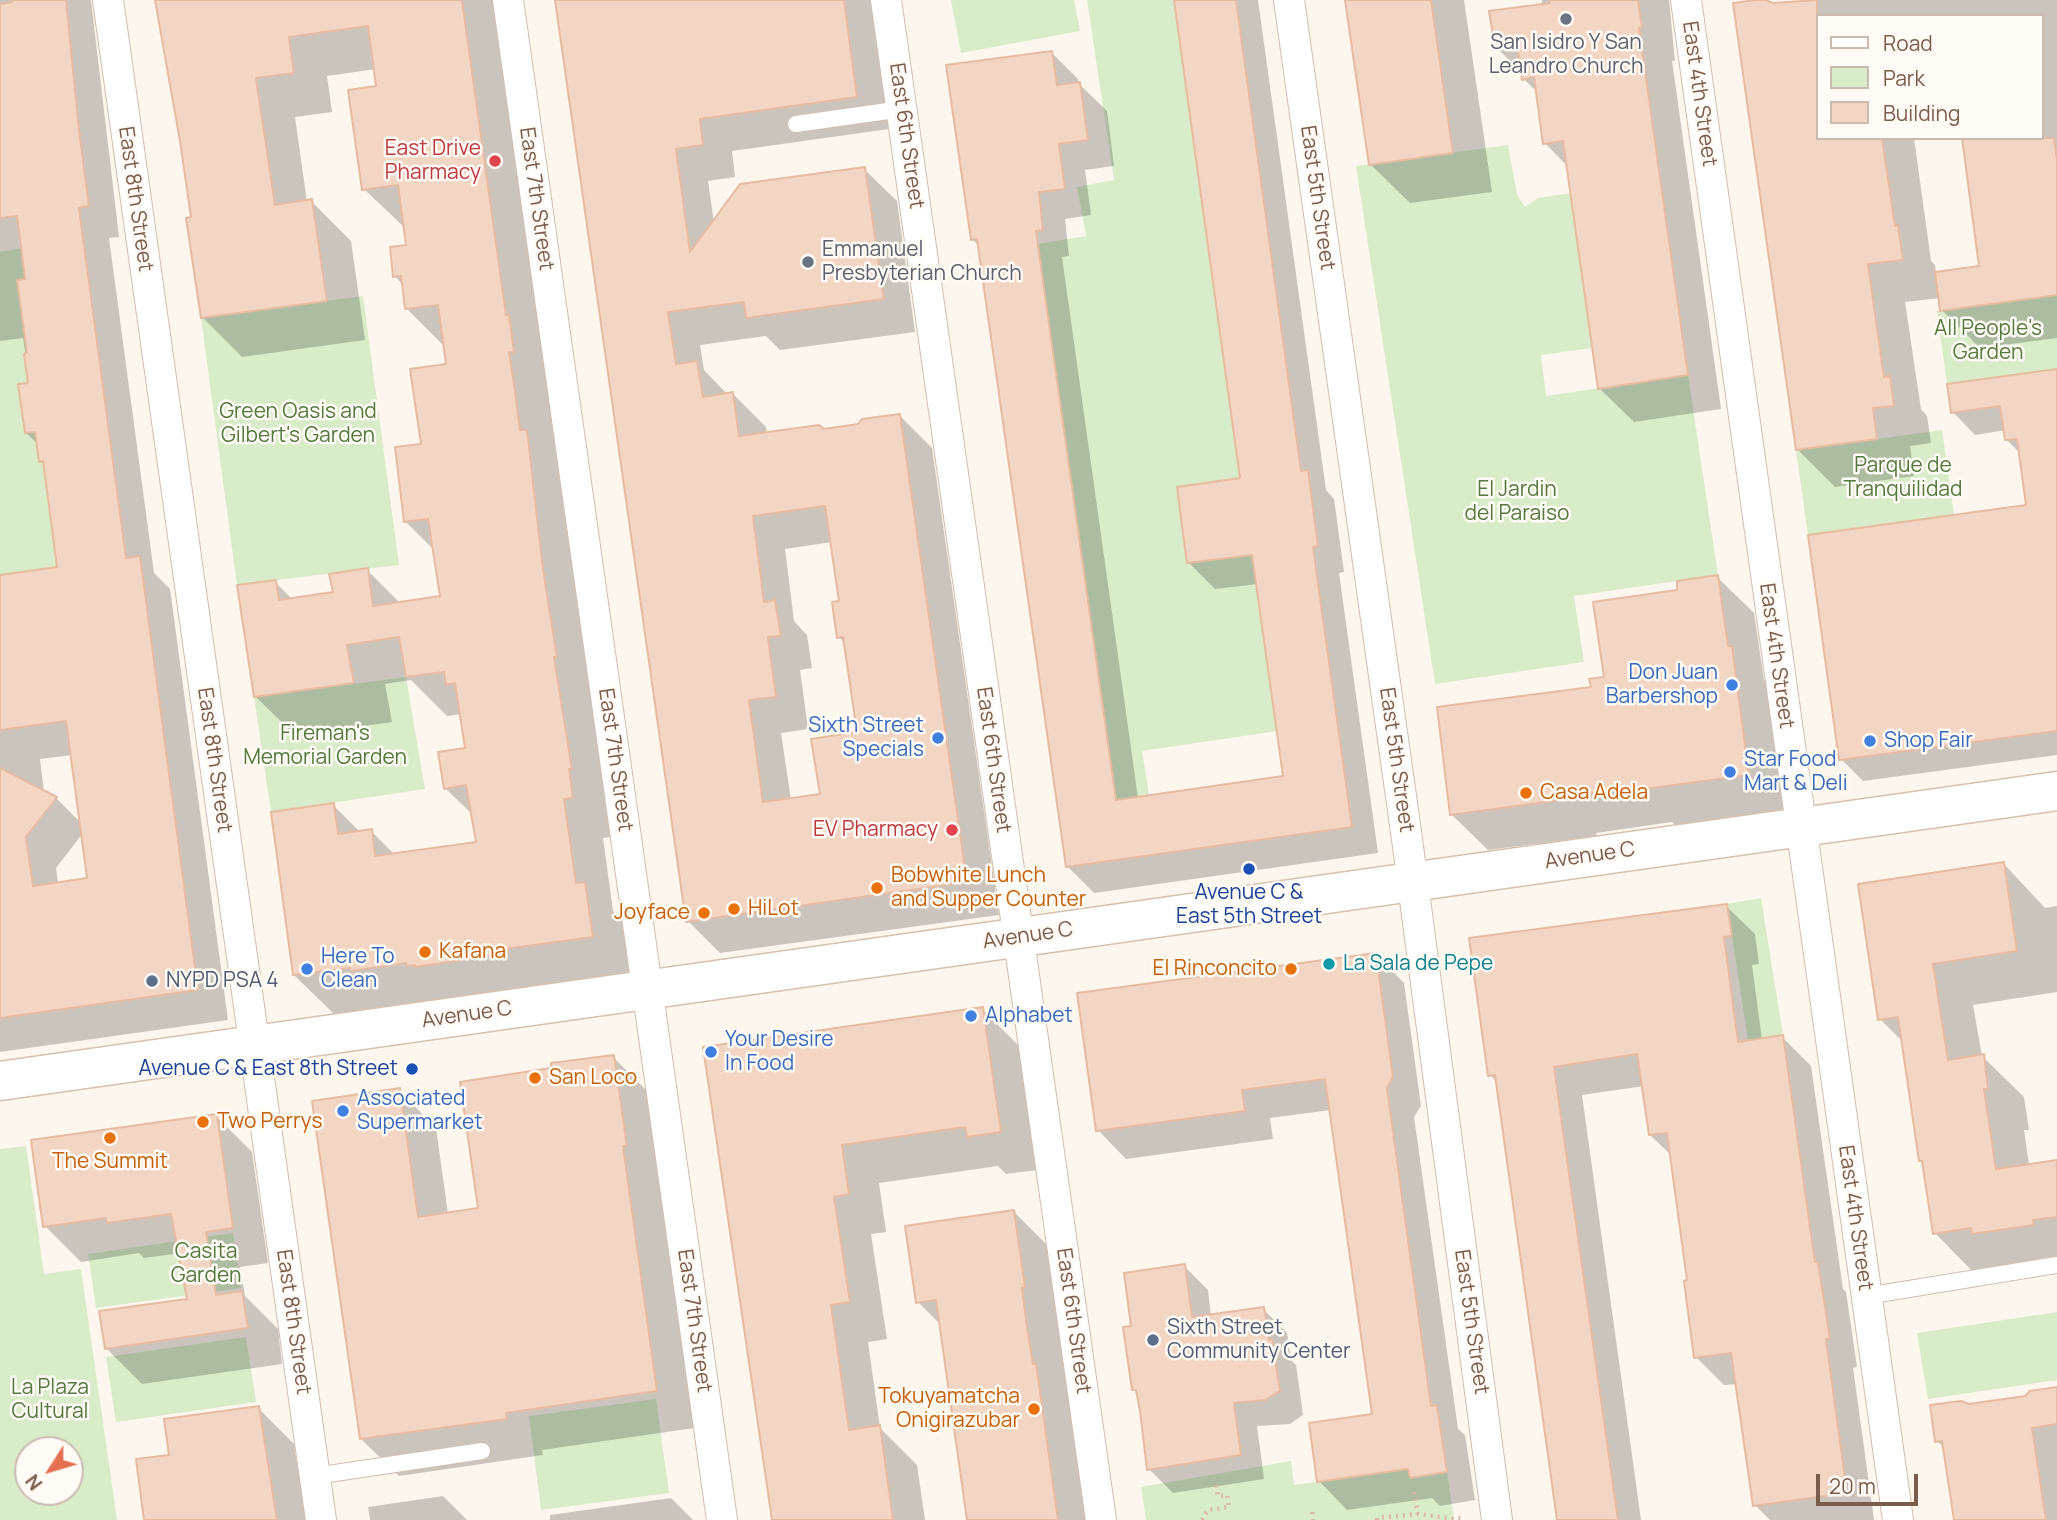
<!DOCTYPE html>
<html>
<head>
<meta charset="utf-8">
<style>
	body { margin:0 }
	#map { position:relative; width:2057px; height:1520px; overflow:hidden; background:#fdf6ec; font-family:Manrope,sans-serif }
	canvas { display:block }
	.legend { position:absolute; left:1816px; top:14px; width:228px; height:126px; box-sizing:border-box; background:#fffaf3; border:2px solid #cabbb1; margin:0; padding:9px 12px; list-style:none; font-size:21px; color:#7a5c4d }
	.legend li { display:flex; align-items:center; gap:14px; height:35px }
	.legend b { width:35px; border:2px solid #cabbb1 }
	.north { position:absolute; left:14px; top:1436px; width:70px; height:70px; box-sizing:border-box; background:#fffaf3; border:2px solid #cabbb1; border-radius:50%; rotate:233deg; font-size:19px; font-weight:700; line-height:28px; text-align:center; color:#7a5c4d }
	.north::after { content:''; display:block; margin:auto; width:24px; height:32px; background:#e76f51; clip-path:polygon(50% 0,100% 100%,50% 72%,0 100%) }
	.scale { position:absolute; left:1816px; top:1474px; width:102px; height:32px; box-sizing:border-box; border:4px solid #7a5c4d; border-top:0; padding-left:9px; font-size:21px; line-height:24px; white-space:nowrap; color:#7a5c4d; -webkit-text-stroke:5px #fffaf3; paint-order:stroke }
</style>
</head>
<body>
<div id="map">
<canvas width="2057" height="1520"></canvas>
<ul class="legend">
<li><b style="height:9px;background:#fff"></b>Road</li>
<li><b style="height:19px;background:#d8ecc9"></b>Park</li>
<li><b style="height:19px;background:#f3d5c3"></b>Building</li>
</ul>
<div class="north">N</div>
<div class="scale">20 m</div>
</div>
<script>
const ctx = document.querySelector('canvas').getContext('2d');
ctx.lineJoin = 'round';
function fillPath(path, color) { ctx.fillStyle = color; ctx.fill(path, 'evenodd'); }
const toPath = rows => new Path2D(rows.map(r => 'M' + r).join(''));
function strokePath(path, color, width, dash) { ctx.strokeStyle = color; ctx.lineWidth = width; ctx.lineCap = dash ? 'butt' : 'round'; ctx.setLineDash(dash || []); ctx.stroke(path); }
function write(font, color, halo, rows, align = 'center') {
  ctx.font = font + ' Manrope,sans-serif'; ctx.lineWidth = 5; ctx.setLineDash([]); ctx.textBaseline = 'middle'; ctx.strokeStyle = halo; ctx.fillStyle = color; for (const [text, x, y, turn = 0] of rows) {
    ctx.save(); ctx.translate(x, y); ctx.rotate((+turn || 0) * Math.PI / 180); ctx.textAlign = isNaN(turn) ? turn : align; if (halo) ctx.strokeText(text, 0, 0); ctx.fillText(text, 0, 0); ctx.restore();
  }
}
fillPath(toPath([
	[951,0,1074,0,1080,31,961,53],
	[1087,0,1174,0,1240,479,1177,488,1182,526,1187,563,1252,554,1277,731,1142,751,1149,795,1116,800,1038,244,1086,236,1077,187,1114,180],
	[1508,145,1517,195,1525,207,1538,198,1571,193,1592,348,1541,355,1546,396,1688,375,1718,575,1574,596,1584,662,1435,684,1356,166],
	[21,248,25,279,17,280,36,352,24,354,28,383,18,384,25,433,35,432,52,460,46,489,52,535,66,566,0,575,0,252],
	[2057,295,2057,369,1947,384,1937,311],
	[363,296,399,565,237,585,201,318],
	[1942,430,1954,515,1808,535,1796,450],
	[406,677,425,789,271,812,254,697],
	[1761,898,1783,1035,1748,1040,1727,904],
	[26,1146,44,1274,81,1269,117,1520,0,1520,0,1149],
	[28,1450,70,1450,70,1492,28,1492],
	[233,1233,241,1288,96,1308,88,1254],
	[2057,1312,2057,1380,1928,1399,1917,1333],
	[246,1337,256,1402,116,1422,106,1357],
	[656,1399,669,1493,541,1510,529,1416],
	[1291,1461,1294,1485,1408,1469,1410,1478,1447,1472,1454,1520,1146,1520,1141,1487]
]), '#d8ecc9');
fillPath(toPath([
	[0,0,91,0,119,237,109,238,154,573,170,589,228,1020,0,1052,0,576,59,568,45,465,41,461,39,445,26,433,30,384,23,338,0,341],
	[73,755,82,824,56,798,44,792,40,759],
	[83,833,89,879,58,884,56,868],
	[158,0,495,0,553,391,548,391,558,463,566,471,612,837,603,838,613,911,624,923,631,976,334,1014,294,975,333,805,361,833,371,831,395,855,478,844,473,815,445,788,467,749,462,714,447,716,411,680,385,684,392,722,296,736,256,697,275,582,293,600,335,594,367,570,400,603,442,597,434,550,405,521,423,446,448,365,446,348,406,308,403,285,395,276,408,247,405,228,364,189,378,87,376,69,327,76,332,112,295,117,307,202,311,201,351,241,365,340,242,357,202,317,192,218],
	[557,0,871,0,889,129,732,151,735,177,708,181,714,223,864,169,897,201,915,332,780,350,766,336,700,345,704,370,728,395,733,394,766,427,767,434,823,431,900,416,932,448,999,915,720,953,688,921],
	[832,542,841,603,839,637,846,645,859,734,822,795,791,800,781,733,808,729,800,670,812,668,807,635,794,621,785,549],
	[1176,0,1258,0,1326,490,1334,499,1344,572,1339,573,1378,853,1094,893,1067,866,980,247,972,239,1051,52,1078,79,1079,84,1107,111,1114,166,1085,170,1091,215,1065,219,1069,256,1062,257,1138,798,1285,777,1258,584,1215,589,1189,563,1242,480],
	[1346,0,1464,0,1492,192,1410,203,1370,164],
	[1542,0,1669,0,1675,61,1672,61,1721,409,1634,422,1599,388,1568,167,1545,143,1537,92,1524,79,1523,74,1496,47,1542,6],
	[1812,0,2057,0,2057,338,1980,348,1942,310,1940,298,1905,302,1921,409,1927,416,1931,443,1910,446,1914,476,1835,487,1797,449,1773,5],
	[1817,16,2041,16,2041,138,1981,267,1936,274,1935,265,1931,261,1914,138,1817,138],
	[2057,370,2057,755,1863,781,1841,759,2028,506,2020,453,2007,440,2006,430,1975,435,1953,412],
	[1717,577,1754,613,1764,680,1767,684,1785,811,1675,825,1672,822,1596,833,1597,836,1488,850,1451,814,1606,679,1679,591],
	[2004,864,2045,908,2057,906,2057,992,1973,1005,1982,1056,2024,1097,2029,1130,2024,1130,2029,1165,2057,1161,2057,1268,1976,1275,1935,1233,1904,1043,1880,1019],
	[1726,906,1755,934,1759,964,1752,965,1762,1040,1782,1037,1811,1066,1843,1289,1846,1292,1857,1367,1853,1368,1874,1520,1770,1520,1755,1505,1738,1384,1724,1385,1696,1357,1689,1282,1672,1156,1650,1135,1644,1086,1582,1095,1641,1520,1559,1520,1498,1083,1490,1075],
	[1376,954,1404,983,1421,1106,1414,1117,1458,1429,1465,1435,1475,1500,1440,1506,1432,1498,1347,1510,1319,1481,1374,1416,1331,1110,1270,1118,1273,1139,1126,1159,1098,1130],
	[982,1009,1020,1047,1038,1170,1006,1174,998,1166,879,1183,886,1232,871,1234,887,1339,868,1342,880,1428,917,1465,925,1520,773,1520,705,1048],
	[613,1057,650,1094,663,1183,659,1183,694,1428,542,1450,543,1455,399,1476,361,1439,399,1090,436,1128,448,1214,480,1209],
	[216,1116,252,1152,268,1263,240,1267,245,1296,278,1329,282,1364,142,1384,106,1348,189,1301,180,1253,144,1258,139,1253,81,1262,45,1226],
	[1014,1212,1052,1250,1090,1520,968,1520,941,1325,918,1302],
	[1184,1266,1208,1290,1211,1316,1263,1309,1287,1333,1291,1360,1296,1365,1303,1415,1290,1424,1257,1426,1264,1479,1173,1493,1149,1469,1138,1394,1134,1389,1133,1327],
	[2057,1388,2057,1520,1956,1520,1946,1450,1937,1441,1969,1406,2025,1398],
	[258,1408,294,1444,306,1520,145,1520,170,1457],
	[443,1496,467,1520,370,1520,368,1507],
	[671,1498,693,1520,550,1520,550,1515]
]), '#0003');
const building = toPath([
	[12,0,66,0,79,130,89,206,79,208,126,558,140,556,198,990,0,1018,0,768,57,797,26,837,33,886,87,878,66,721,0,730,0,575,57,567,43,461,39,462,35,432,25,433,18,384,28,383,24,354,27,353,17,280,25,279,17,216,0,218,0,4,12,2,12,0],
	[155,0,462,0,506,315,509,314,514,352,509,352,515,391,520,430,527,430,543,569,557,657,554,657,572,769,569,769,573,798,564,799,576,883,585,882,593,937,490,951,490,955,483,957,415,967,415,965,407,966,406,963,351,971,350,968,293,975,271,812,334,803,338,834,372,829,375,856,476,842,466,785,444,789,438,752,465,748,455,683,446,685,444,672,406,677,399,637,347,645,354,683,254,697,237,585,276,580,279,600,333,592,329,574,368,568,373,606,440,596,428,519,404,522,395,447,421,444,410,369,446,364,438,305,405,309,401,276,393,277,390,247,406,245,398,185,362,190,348,90,376,86,368,26,289,37,294,73,256,78,275,205,312,199,327,301,201,318,186,218,191,217,180,141,155,0],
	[555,0,844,0,857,97,700,119,703,145,676,149,690,252,740,184,865,167,884,299,746,318,744,302,668,312,676,364,697,361,703,397,733,392,739,436,819,425,824,429,858,424,862,419,900,414,967,882,686,922,555,0],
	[825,506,839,601,832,602,837,638,843,637,857,732,811,739,820,794,763,802,749,700,776,697,768,637,781,636,775,600,764,602,753,516,825,506],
	[1174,0,1236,0,1301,471,1308,470,1318,546,1313,547,1352,827,1066,867,977,239,971,240,946,65,1052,51,1057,85,1080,82,1088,140,1059,144,1065,189,1039,192,1043,230,1036,231,1116,800,1283,776,1252,555,1187,563,1182,526,1177,487,1240,478,1174,0],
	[1345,0,1431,0,1453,153,1369,165,1345,0],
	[1549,0,1638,0,1642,27,1639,28,1688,375,1598,389,1563,141,1543,144,1534,77,1522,80,1517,44,1495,47,1489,11,1550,3,1549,0],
	[1756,0,1766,0,1773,3,1817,0,1817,138,1882,138,1895,226,1898,225,1903,260,1868,264,1884,377,1890,376,1894,406,1873,408,1877,439,1796,450,1733,3,1756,0],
	[1962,138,2054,138,2057,160,2057,295,1940,311,1935,272,1979,266,1962,138],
	[2057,369,2057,731,1839,760,1808,535,2026,505,2017,439,2005,440,2000,406,1951,413,1947,384,2057,369],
	[1718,575,1728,646,1732,646,1749,775,1637,790,1637,786,1598,792,1561,797,1561,800,1450,815,1437,707,1591,687,1589,679,1604,677,1593,602,1677,590,1677,581,1718,575],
	[2004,862,2017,951,1933,964,1948,1060,1984,1054,1988,1089,1984,1089,1996,1169,2057,1160,2057,1217,2033,1220,2034,1225,1972,1234,1971,1228,1933,1234,1922,1161,1919,1161,1898,1017,1878,1020,1858,884,2004,862],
	[1727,904,1732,936,1724,937,1738,1042,1783,1035,1815,1262,1818,1262,1830,1339,1826,1339,1847,1493,1753,1506,1731,1353,1694,1358,1684,1281,1687,1280,1667,1133,1649,1135,1637,1054,1554,1067,1618,1520,1557,1520,1495,1075,1488,1076,1469,938,1727,904],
	[1376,953,1393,1077,1387,1088,1431,1406,1437,1405,1447,1472,1410,1478,1408,1469,1317,1482,1309,1423,1372,1414,1325,1079,1242,1090,1245,1111,1096,1131,1077,993,1376,953],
	[983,1007,1001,1132,967,1137,965,1127,842,1145,849,1194,834,1197,850,1302,831,1305,849,1430,880,1425,893,1520,772,1520,703,1047,983,1007],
	[614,1055,627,1146,623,1146,657,1391,506,1413,507,1419,360,1439,312,1101,400,1088,418,1217,478,1208,460,1082,551,1068,551,1063,614,1055],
	[217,1114,233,1228,206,1232,216,1295,242,1291,248,1328,105,1349,99,1311,187,1299,171,1214,107,1223,106,1218,43,1227,31,1140,217,1114],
	[1014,1210,1025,1287,1022,1288,1027,1327,1033,1364,1036,1363,1058,1520,967,1520,936,1300,916,1303,905,1226,1014,1210],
	[1185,1264,1192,1317,1264,1307,1269,1340,1272,1339,1280,1391,1265,1400,1234,1403,1241,1455,1147,1470,1140,1411,1136,1390,1132,1390,1123,1327,1131,1326,1124,1273,1185,1264],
	[2057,1387,2057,1424,2032,1428,2046,1520,1954,1520,1942,1441,1935,1442,1930,1405,1961,1401,1969,1404,2025,1396,2030,1391,2057,1387],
	[259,1406,277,1520,144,1520,136,1459,169,1455,164,1419,259,1406]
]);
fillPath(building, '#f3d5c3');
strokePath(building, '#e6bba3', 2);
const lane = toPath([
	[796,124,902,109],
	[1866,1296,2057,1265],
	[315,1476,482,1451]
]);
const street = toPath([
	[108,0,321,1520],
	[508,0,722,1520],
	[886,0,1101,1520],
	[1289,0,1407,839,1497,1520],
	[1686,0,1898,1520]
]);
const secondary = toPath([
	[0,1081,2057,791]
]);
strokePath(lane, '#d1beb0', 18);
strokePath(street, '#d1beb0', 32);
strokePath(secondary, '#d6c0b0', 41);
strokePath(toPath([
	[1414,1492,1418,1514],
	[1312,1512,1313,1520],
	[1202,1520,1208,1510,1229,1507,1227,1495,1218,1496,1216,1484],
	[1377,1520,1377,1518,1418,1514,1454,1519,1464,1518]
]), '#d9b8a5', 4.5, [2, 5]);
strokePath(lane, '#fff', 16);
strokePath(street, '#fff', 30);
strokePath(secondary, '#fff', 38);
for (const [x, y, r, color] of [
	[1566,19,7,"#6b7280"],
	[495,161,7,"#e0444e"],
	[808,262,7,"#6b7280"],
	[1732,685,7,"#3f7fe0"],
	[938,738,7,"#3f7fe0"],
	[1870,741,7,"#3f7fe0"],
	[1730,772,7,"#3f7fe0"],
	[1526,793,7,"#e8710a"],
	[952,830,7,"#e0444e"],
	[1249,869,7,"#1a4fb4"],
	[877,888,7,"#e8710a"],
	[734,909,7,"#e8710a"],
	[704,913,7,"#e8710a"],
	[425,952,7,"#e8710a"],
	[1329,964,7,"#0f9aa8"],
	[307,969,7,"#3f7fe0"],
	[1291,969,7,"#e8710a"],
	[152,981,7,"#5c6f8a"],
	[971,1016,7,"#3f7fe0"],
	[711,1052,7,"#3f7fe0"],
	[412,1069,7,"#1a4fb4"],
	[535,1078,7,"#e8710a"],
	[343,1111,7,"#3f7fe0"],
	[203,1122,7,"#e8710a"],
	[110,1138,7,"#e8710a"],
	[1153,1340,7,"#5c6f8a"],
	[1034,1409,7,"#e8710a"]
]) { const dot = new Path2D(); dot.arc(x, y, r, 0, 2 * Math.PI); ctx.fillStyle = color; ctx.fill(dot); strokePath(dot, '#fffaf3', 2.5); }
write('21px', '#5b616d', '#fffaf3', [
	["San Isidro Y San",1566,43],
	["Leandro Church",1566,67],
	["Emmanuel",822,250,"left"],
	["Presbyterian Church",822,274,"left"]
]);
write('21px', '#7a5c4d', '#fffaf3', [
	["East 4th Street",1699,94,82],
	["East 6th Street",906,136,82],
	["East 5th Street",1317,198,82],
	["East 8th Street",135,199,82],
	["East 7th Street",536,199,82],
	["East 4th Street",1776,656,82],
	["East 8th Street",214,760,82],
	["East 7th Street",615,760,82],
	["East 6th Street",993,760,82],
	["East 5th Street",1396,760,82],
	["Avenue C",1590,856,-8],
	["Avenue C",1028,936,-8],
	["Avenue C",467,1015,-8],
	["East 4th Street",1855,1218,82],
	["East 7th Street",694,1321,82],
	["East 6th Street",1073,1321,82],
	["East 8th Street",293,1322,82],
	["East 5th Street",1471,1322,82]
]);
write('21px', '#be3a42', '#fffaf3', [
	["East Drive",481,149],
	["Pharmacy",481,173],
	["EV Pharmacy",938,830]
], 'right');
write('21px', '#537a41', '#fffaf3', [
	["All People's",1988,329],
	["Garden",1988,353],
	["Green Oasis and",298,412],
	["Gilbert's Garden",298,436],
	["Parque de",1903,466],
	["Tranquilidad",1903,490],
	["El Jardin",1517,490],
	["del Paraiso",1517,514],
	["Fireman's",325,734],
	["Memorial Garden",325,758],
	["Casita",206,1252],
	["Garden",206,1276],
	["La Plaza",50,1388],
	["Cultural",50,1412]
]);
write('21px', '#366cbe', '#fffaf3', [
	["Don Juan",1718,673,"right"],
	["Barbershop",1718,697,"right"],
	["Sixth Street",924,726,"right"],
	["Specials",924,750,"right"],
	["Shop Fair",1884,741],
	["Star Food",1744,760],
	["Mart & Deli",1744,784],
	["Here To",321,957],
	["Clean",321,981],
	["Alphabet",985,1016],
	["Your Desire",725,1040],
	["In Food",725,1064],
	["Associated",357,1099],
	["Supermarket",357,1123]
], 'left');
write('21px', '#c56008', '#fffaf3', [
	["Casa Adela",1540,793],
	["Bobwhite Lunch",891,876],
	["and Supper Counter",891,900],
	["HiLot",748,909],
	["Joyface",690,913,"right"],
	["Kafana",439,952],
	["El Rinconcito",1277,969,"right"],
	["San Loco",549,1078],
	["Two Perrys",217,1122],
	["The Summit",110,1162,"center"],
	["Tokuyamatcha",1020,1397,"right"],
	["Onigirazubar",1020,1421,"right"]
], 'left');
write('21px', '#164399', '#fffaf3', [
	["Avenue C &",1249,893],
	["East 5th Street",1249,917],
	["Avenue C & East 8th Street",398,1069,"right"]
]);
write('21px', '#0d838f', '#fffaf3', [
	["La Sala de Pepe",1343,964]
], 'left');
write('21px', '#4e5e75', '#fffaf3', [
	["NYPD PSA 4",166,981],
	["Sixth Street",1167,1328],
	["Community Center",1167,1352]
], 'left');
</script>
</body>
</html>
